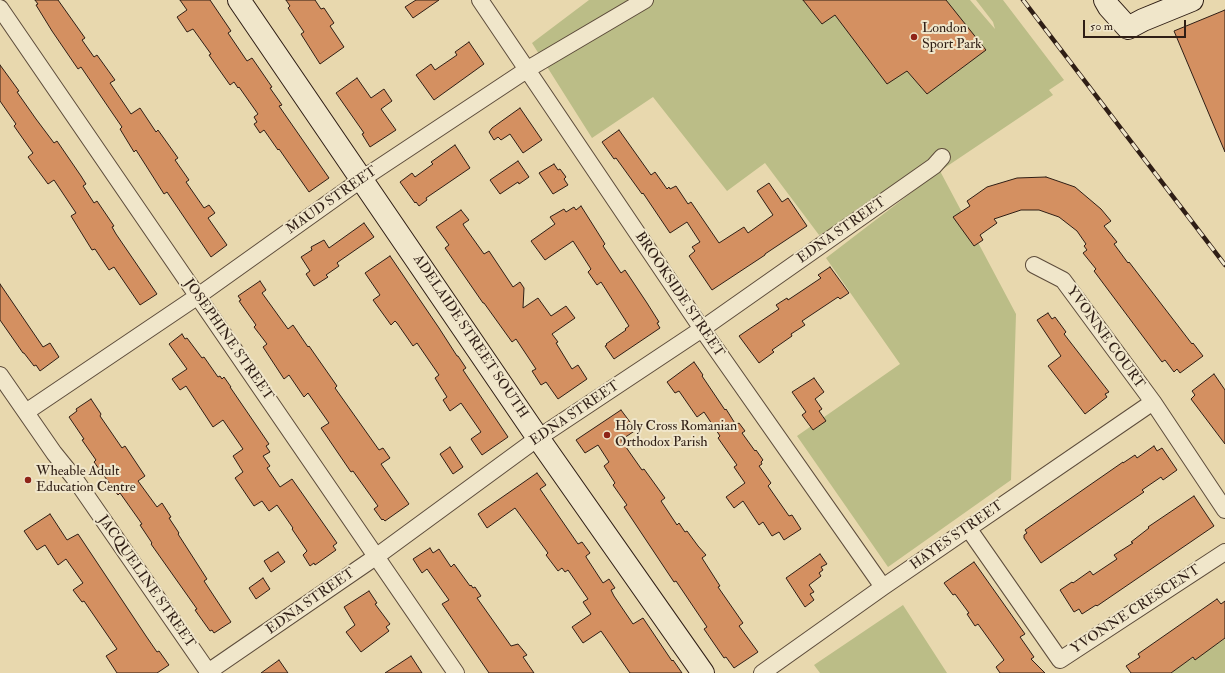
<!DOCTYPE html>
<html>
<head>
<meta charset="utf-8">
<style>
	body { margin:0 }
	#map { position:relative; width:1225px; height:673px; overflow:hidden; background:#e8d8ae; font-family:"IM FELL Double Pica",serif }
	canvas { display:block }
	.scale { position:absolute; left:1083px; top:20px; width:103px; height:18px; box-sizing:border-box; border:2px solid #2f1e15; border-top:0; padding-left:5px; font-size:12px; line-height:14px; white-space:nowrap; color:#2f1e15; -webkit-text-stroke:3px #f0e6ca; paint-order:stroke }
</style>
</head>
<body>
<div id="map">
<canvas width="1225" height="673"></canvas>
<div class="scale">50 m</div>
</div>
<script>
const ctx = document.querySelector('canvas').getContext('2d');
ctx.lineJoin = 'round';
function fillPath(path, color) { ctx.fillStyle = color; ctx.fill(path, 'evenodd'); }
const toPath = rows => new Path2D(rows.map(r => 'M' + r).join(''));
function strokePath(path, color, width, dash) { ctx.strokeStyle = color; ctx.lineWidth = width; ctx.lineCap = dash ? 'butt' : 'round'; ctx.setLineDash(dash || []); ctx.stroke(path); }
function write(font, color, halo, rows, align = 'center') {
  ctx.font = font + ' "IM FELL Double Pica",serif'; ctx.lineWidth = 4; ctx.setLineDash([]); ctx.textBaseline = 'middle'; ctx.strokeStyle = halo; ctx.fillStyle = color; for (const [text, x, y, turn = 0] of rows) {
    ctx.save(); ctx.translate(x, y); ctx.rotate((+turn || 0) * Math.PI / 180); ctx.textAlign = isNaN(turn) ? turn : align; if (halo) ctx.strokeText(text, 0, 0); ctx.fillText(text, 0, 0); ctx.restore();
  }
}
fillPath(toPath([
	[589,0,970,0,995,29,993,22,976,0,1003,0,1064,80,1049,90,1053,95,940,171,1016,314,1011,480,888,567,797,436,900,364,826,258,937,173,819,235,765,163,727,191,653,97,592,138,532,43],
	[903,605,947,673,820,673,814,665],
	[1225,639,1225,673,1168,673]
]), '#bbbd87');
const building = toPath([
	[35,0,58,0,85,38,82,40,94,57,97,55,115,80,110,83,131,114,140,108,156,132,158,130,178,158,175,160,189,180,186,182,204,208,209,205,215,213,208,218,227,245,211,257,167,192,164,194,136,150,134,152,120,129,122,127,113,114,81,67,78,69,52,31,36,5,38,4,35,0],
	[180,0,210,0,231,31,228,33,247,61,252,58,272,87,270,88,282,105,279,106,329,178,309,192,279,149,278,150,264,130,260,133,254,124,257,122,254,117,258,114,239,87,238,88,234,82,230,85,218,68,209,55,211,54,193,29,187,32,177,17,187,10,180,0],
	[286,0,315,0,321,9,324,8,334,23,330,26,344,47,320,64,301,34,304,32,288,8,290,6,286,0],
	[416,0,439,0,413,18,405,7,416,0],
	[803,0,946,0,986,50,927,94,907,71,887,84,835,15,822,24,803,0],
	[1225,10,1225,152,1174,31,1225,10],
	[469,42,484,64,434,100,416,75,431,64,435,70,457,55,455,52,469,42],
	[0,65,19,91,17,92,36,119,54,143,57,141,81,176,86,184,83,186,94,203,97,201,114,226,112,227,116,234,157,294,140,305,114,267,109,270,95,249,92,250,71,216,76,213,54,180,48,184,28,157,33,153,14,126,16,124,0,101,0,65],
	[357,78,371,98,384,89,392,101,381,109,396,130,370,147,362,134,364,133,336,93,357,78],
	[520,108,542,140,523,153,510,134,501,140,498,137,494,140,489,132,492,128,520,108],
	[619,130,651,175,655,172,667,189,669,187,670,189,676,186,688,204,691,202,719,243,744,227,748,233,773,215,757,191,769,183,782,202,788,198,807,226,765,254,765,255,712,290,689,256,695,251,692,247,700,242,687,222,670,233,643,193,642,194,616,158,614,159,602,142,619,130],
	[455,145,470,168,426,198,427,200,419,206,416,202,415,203,400,182,412,173,415,177,433,164,431,162,455,145],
	[518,161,529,177,519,184,518,182,500,194,490,180,518,161],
	[554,164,558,170,560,169,566,177,564,179,568,185,553,194,539,173,554,164],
	[1046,177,1075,187,1101,209,1111,221,1104,226,1117,242,1114,244,1128,263,1129,262,1192,344,1193,343,1203,356,1180,373,1177,369,1174,372,1165,360,1162,362,1094,271,1096,269,1083,253,1087,250,1084,246,1086,244,1077,231,1059,217,1039,210,1021,210,994,219,997,223,980,235,983,240,974,246,953,217,970,206,967,201,987,187,1017,178,1046,177],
	[581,206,605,244,603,246,621,273,625,270,647,303,659,322,657,323,660,328,614,359,605,346,607,345,606,344,626,330,625,329,629,326,601,282,597,285,588,272,591,269,573,241,545,260,531,241,555,224,550,217,564,209,566,212,574,207,576,210,581,206],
	[461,210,469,220,463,224,464,226,484,254,489,251,513,287,520,282,524,288,523,308,538,298,551,316,566,306,575,318,552,334,558,342,556,343,572,369,578,365,587,379,558,399,546,382,541,385,532,371,536,369,516,339,512,342,484,303,483,303,445,248,449,245,436,227,461,210],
	[364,223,374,237,338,262,337,263,339,266,326,275,328,277,314,286,306,274,310,271,301,257,312,250,311,247,324,240,329,248,364,223],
	[390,256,439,328,457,356,458,356,466,368,463,370,508,437,482,455,471,439,481,432,461,403,450,411,443,400,447,397,435,378,439,375,417,343,413,346,397,323,395,321,391,325,373,300,380,295,365,273,390,256],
	[830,267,849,293,840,299,838,297,802,321,805,325,791,334,792,336,772,350,774,352,759,363,739,336,779,309,776,305,787,298,788,300,821,278,818,275,830,267],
	[260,281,266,290,262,293,288,329,293,325,308,347,309,346,337,386,335,388,379,450,383,448,390,458,381,464,409,504,385,521,383,519,382,520,374,509,378,506,353,471,351,472,321,428,329,423,308,393,304,397,289,375,284,379,263,347,267,344,254,327,256,325,239,301,241,300,238,296,260,281],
	[0,284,43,347,50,343,59,357,40,371,36,365,34,366,24,353,23,353,0,320,0,284],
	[1048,313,1052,319,1055,317,1066,332,1064,334,1109,392,1105,394,1107,397,1085,414,1048,366,1061,356,1037,320,1048,313],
	[182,334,185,339,187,338,202,358,204,357,218,377,220,376,222,379,224,377,231,387,230,387,269,444,266,446,270,452,263,456,270,466,267,468,280,487,292,479,337,543,333,546,336,550,315,565,314,563,310,566,303,555,307,551,292,529,293,528,277,505,269,511,262,501,254,506,235,478,243,472,233,456,243,449,223,420,213,427,186,386,180,390,172,379,187,369,169,344,182,334],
	[694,362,703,375,702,376,725,410,726,409,736,425,739,423,745,431,742,433,755,451,756,450,763,460,761,462,762,464,759,466,771,483,768,486,789,516,792,515,801,529,784,540,779,532,772,536,763,522,759,525,743,501,734,508,726,497,745,483,734,467,737,465,718,438,720,436,704,412,697,417,679,391,675,393,667,382,694,362],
	[1214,374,1225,390,1225,444,1191,399,1195,395,1192,391,1214,374],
	[814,378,824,392,815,399,822,409,819,411,826,421,813,430,802,415,806,412,792,392,814,378],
	[91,399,101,414,100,416,122,448,125,446,145,476,138,481,157,507,162,503,171,517,169,518,179,533,178,534,207,579,204,581,231,622,214,633,212,630,210,631,195,610,197,609,151,544,152,543,140,525,142,524,120,493,118,495,94,462,96,460,82,440,84,439,69,417,77,411,76,409,91,399],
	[621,410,636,430,621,440,642,470,644,469,665,498,661,501,677,525,679,523,685,532,687,531,698,546,706,555,702,558,720,586,718,587,743,623,739,626,758,652,734,668,726,657,724,658,704,629,707,627,676,581,674,582,624,507,627,505,613,485,615,483,604,466,609,462,598,445,585,453,576,440,621,410],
	[1154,446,1157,451,1162,448,1177,470,1163,480,1161,477,1142,490,1144,492,1041,563,1024,538,1024,535,1027,533,1025,530,1123,462,1123,463,1135,455,1137,458,1154,446],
	[450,447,463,467,453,474,440,454,450,447],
	[537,473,546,485,540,489,578,544,582,542,590,553,586,556,586,557,603,583,609,579,615,588,611,590,614,596,633,624,643,618,672,661,673,660,682,673,630,673,601,631,583,643,572,627,591,614,583,602,588,599,568,570,565,572,562,568,558,571,546,555,548,553,515,508,487,528,478,514,537,473],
	[1194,496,1214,526,1097,606,1096,605,1082,614,1079,609,1074,612,1060,590,1072,582,1073,583,1090,571,1093,575,1117,559,1114,555,1133,543,1131,542,1149,528,1148,527,1194,496],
	[50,514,67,540,78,534,146,636,157,652,159,651,169,665,157,673,117,673,106,656,117,649,84,601,82,602,73,590,83,583,66,559,58,565,45,545,37,550,24,531,50,514],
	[430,548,433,553,439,549,451,567,454,564,470,586,471,585,473,588,475,587,481,596,477,598,511,646,518,644,527,655,523,657,534,673,489,673,442,604,449,600,427,569,422,573,413,559,430,548],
	[278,552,285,562,271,572,264,561,278,552],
	[820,554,827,564,821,567,823,570,819,573,821,576,809,585,814,592,810,594,814,600,805,607,786,578,820,554],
	[974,562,1025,634,1020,637,1034,657,1031,659,1045,673,1000,673,996,667,1004,660,978,624,975,626,967,614,969,613,955,594,953,595,944,583,974,562],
	[263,578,270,589,256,599,249,588,263,578],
	[369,591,377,603,375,604,390,624,386,627,389,631,361,652,346,632,355,625,344,607,369,591],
	[1217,599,1221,604,1225,601,1225,638,1195,660,1193,657,1171,673,1131,673,1126,666,1140,657,1138,654,1217,599],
	[411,656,422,673,385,673,411,656],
	[279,660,288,673,261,673,279,660]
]);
fillPath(building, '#d49061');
strokePath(building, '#2f1e15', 1);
const street = toPath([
	[480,0,702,329,883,587],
	[0,8,456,673],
	[1034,265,1063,280,1153,402,1225,510],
	[0,375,54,453,75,479,209,673],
	[26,412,198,296,362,179,528,69,645,0],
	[968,528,1060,660,1225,552],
	[208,672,377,556,538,438,702,329,934,166,942,157],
	[762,673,883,587,1153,402]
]);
const secondary = toPath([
	[239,0,538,438,703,673],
	[1105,0,1109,7,1128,28,1143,20,1192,0]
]);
strokePath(street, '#5d4c3b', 18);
strokePath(secondary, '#2f1e15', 24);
strokePath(street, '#f0e6ca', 16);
strokePath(secondary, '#f0e6ca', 22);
const rail = toPath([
	[1023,0,1225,265]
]);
strokePath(rail, '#2f1e15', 4.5);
strokePath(rail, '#f0e6ca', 3, [9]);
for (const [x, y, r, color] of [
	[914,37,4,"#8f2418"],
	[607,435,4,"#8f2418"],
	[28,480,4,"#8f2418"]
]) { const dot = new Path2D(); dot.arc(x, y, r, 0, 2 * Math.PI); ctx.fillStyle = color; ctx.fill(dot); strokePath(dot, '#f0e6ca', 1.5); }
write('14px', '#2f1e15', '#f0e6ca', [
	["London",922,29],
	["Sport Park",922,45],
	["Holy Cross Romanian",615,427],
	["Orthodox Parish",615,443],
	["Wheable Adult",36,472],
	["Education Centre",36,488]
], 'left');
write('14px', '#2f1e15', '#f0e6ca', [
	["MAUD STREET",332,201,-35],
	["EDNA STREET",842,231,-35],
	["BROOKSIDE STREET",679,295,56],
	["ADELAIDE STREET SOUTH",470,337,56],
	["YVONNE COURT",1105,338,54],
	["JOSEPHINE STREET",228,340,55],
	["EDNA STREET",575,414,-34],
	["HAYES STREET",957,536,-35],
	["JACQUELINE STREET",146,582,55],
	["EDNA STREET",311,602,-35],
	["YVONNE CRESCENT",1136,610,-33]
]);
</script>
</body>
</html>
